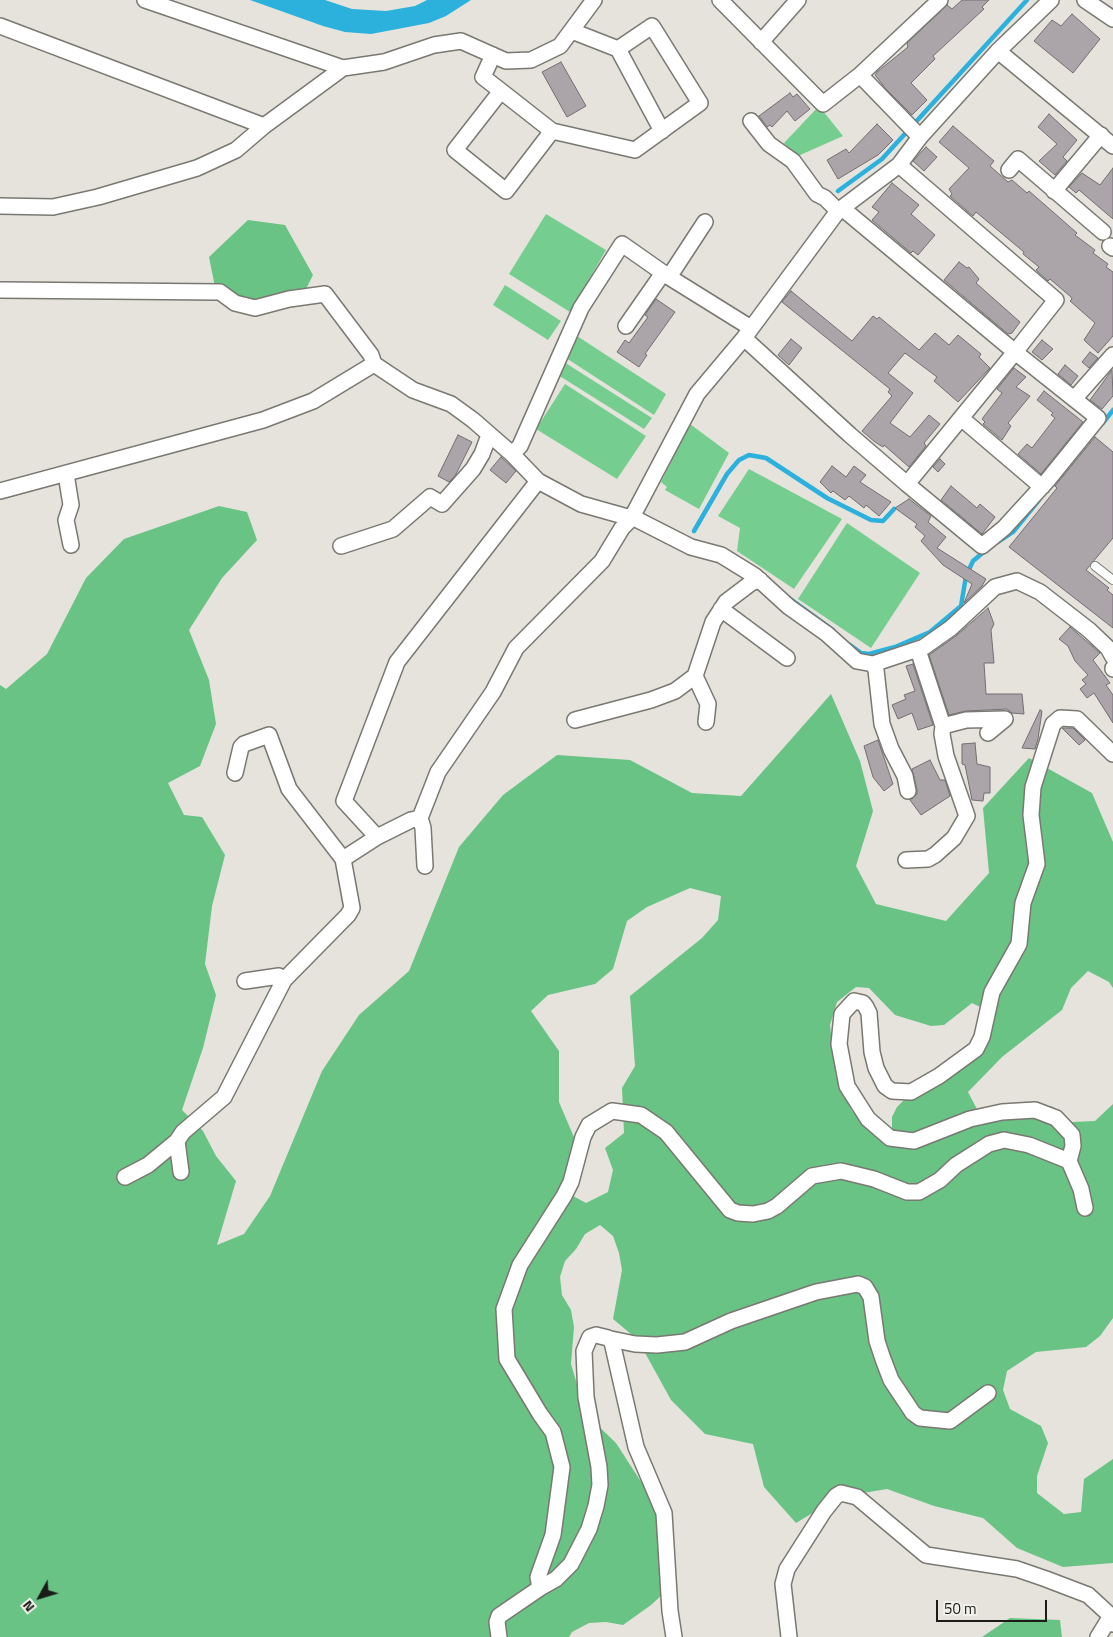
<!DOCTYPE html>
<html>
<head>
<meta charset="utf-8">
<style>
	body { margin:0 }
	#map { position:relative; width:1113px; height:1637px; overflow:hidden; background:#e5e3dc; font-family:"Titillium Web",sans-serif }
	canvas { display:block }
	.north { position:absolute; left:15px; top:1572px; width:50px; height:50px; -webkit-text-stroke:4px #f2f1e9; paint-order:stroke; rotate:231deg; font-size:14px; font-weight:700; line-height:20px; text-align:center; color:#1b1b18 }
	.north::after { content:''; display:block; margin:auto; width:18px; height:22px; background:#1b1b18; clip-path:polygon(50% 0,100% 100%,50% 72%,0 100%) }
	.scale { position:absolute; left:936px; top:1600px; width:111px; height:22px; box-sizing:border-box; border:2px solid #1b1b18; border-top:0; padding-left:6px; font-size:15px; line-height:18px; white-space:nowrap; color:#1b1b18; -webkit-text-stroke:4px #f2f1e9; paint-order:stroke }
</style>
</head>
<body>
<div id="map">
<canvas width="1113" height="1637"></canvas>
<div class="north">N</div>
<div class="scale">50 m</div>
</div>
<script>
const ctx = document.querySelector('canvas').getContext('2d');
ctx.lineJoin = 'round';
function fillPath(path, color) { ctx.fillStyle = color; ctx.fill(path, 'evenodd'); }
const toPath = rows => new Path2D(rows.map(r => 'M' + r).join(''));
function strokePath(path, color, width, dash) { ctx.strokeStyle = color; ctx.lineWidth = width; ctx.lineCap = dash ? 'butt' : 'round'; ctx.setLineDash(dash || []); ctx.stroke(path); }
fillPath(toPath([
	[819,106,843,136,798,156,784,143],
	[546,214,606,250,570,312,509,274],
	[505,285,561,321,548,340,493,305],
	[577,336,666,394,654,415,566,358],
	[564,362,652,418,644,429,558,375],
	[565,384,646,436,617,479,536,429],
	[690,424,729,453,699,509,665,490,667,487,661,482],
	[749,469,842,519,794,589,737,551,740,528,718,516],
	[847,523,920,573,871,648,798,599]
]), '#75ce90');
fillPath(toPath([
	[248,220,285,225,313,275,305,291,251,306,216,292,209,257],
	[219,506,247,512,257,540,222,578,189,630,209,680,216,724,200,766,168,783,184,815,202,817,225,855,212,906,205,964,216,995,203,1048,182,1110,203,1131,216,1156,236,1181,217,1245,244,1234,270,1196,322,1071,359,1015,409,971,459,847,503,795,557,755,630,760,692,793,741,796,831,694,860,761,873,811,856,866,876,904,946,921,989,873,983,808,1029,758,1092,793,1113,842,1113,988,1109,982,1088,971,1071,988,1062,1010,1002,1057,968,1092,980,1115,1028,1107,1051,1106,1072,1122,1095,1121,1113,1104,1113,1318,1100,1336,1086,1347,1036,1352,1007,1371,1003,1390,1010,1409,1041,1426,1048,1443,1037,1476,1037,1493,1064,1514,1081,1512,1084,1479,1113,1459,1113,1563,1063,1567,1017,1548,983,1518,934,1506,887,1489,839,1497,796,1523,764,1487,753,1444,705,1434,671,1400,638,1340,613,1319,622,1270,619,1253,613,1236,600,1225,585,1234,576,1249,565,1261,560,1277,562,1295,571,1310,574,1327,571,1364,582,1401,590,1418,616,1443,647,1491,664,1522,664,1593,651,1605,623,1625,606,1622,589,1623,572,1632,569,1637,0,1637,0,685,6,689,47,654,86,578,124,539],
	[690,888,721,896,718,920,702,938,630,996,635,1066,622,1088,624,1133,605,1148,613,1170,608,1192,586,1203,564,1191,576,1142,559,1102,559,1051,531,1011,548,995,595,984,613,969,627,921,647,907],
	[856,987,869,988,895,1015,931,1026,944,1025,972,1003,982,1008,983,1031,945,1078,911,1093,897,1107,892,1117,892,1129,883,1136,870,1132,852,1111,836,1076,830,1025,837,1002],
	[1010,1618,1060,1620,1062,1637,982,1637]
]), '#69c385');
fillPath(toPath([
	[250,0,325,0,352,9,386,11,415,6,427,0,471,0,446,16,429,23,371,34,345,32,323,26]
]), '#2cb1dd');
strokePath(toPath([
	[838,191,882,159,1027,0],
	[1103,423,1113,410],
	[694,531,727,474,739,460,749,455,766,458,827,498,871,520,883,521,894,509],
	[998,542,1013,532,1039,500],
	[789,598,833,630],
	[850,645,861,653,869,654,895,647,930,632,961,606,966,576,973,561,985,551]
]), '#2cb1dd', 4.5);
const building = toPath([
	[962,0,989,0,982,7,984,9,933,56,935,59,911,83,927,100,912,115,886,89,875,75,877,72,908,47,907,43,947,5,952,9,962,0],
	[1072,14,1100,39,1073,73,1034,41,1052,20,1061,26,1072,14],
	[561,62,586,106,567,117,542,72,561,62],
	[790,93,793,97,797,94,810,109,795,121,787,111,772,127,770,125,767,127,759,116,790,93],
	[1049,114,1077,140,1063,157,1067,161,1055,175,1039,161,1057,144,1038,127,1049,114],
	[877,124,893,140,878,155,838,179,827,160,846,149,849,153,877,124],
	[953,126,994,161,990,166,1008,182,1012,180,1027,193,1029,191,1077,233,1075,235,1095,250,1093,253,1108,264,1106,267,1113,272,1113,336,1098,353,1084,340,1095,323,1070,301,1072,299,1071,297,1050,279,1048,281,1036,270,1039,267,1023,254,1024,252,976,212,973,216,950,196,952,194,949,189,969,168,939,142,953,126],
	[926,147,937,157,924,171,913,161,926,147],
	[1113,168,1113,219,1079,190,1076,193,1069,187,1082,173,1100,185,1113,168],
	[892,183,919,205,911,214,935,235,918,255,913,251,911,253,872,220,879,212,872,207,892,183],
	[959,262,967,268,969,267,979,279,976,283,1020,322,1012,333,1008,334,944,280,959,262],
	[791,291,852,341,873,316,877,319,879,317,919,350,935,333,949,345,958,335,981,354,979,357,990,368,958,402,934,381,937,377,905,353,888,373,913,393,890,423,910,437,929,415,940,424,924,443,926,446,909,467,884,445,883,447,875,442,862,431,892,396,888,392,890,389,782,302,791,291],
	[656,299,675,312,645,354,647,355,639,367,617,352,625,340,629,343,648,317,645,315,656,299],
	[791,339,802,348,789,365,778,355,791,339],
	[1042,340,1053,349,1042,360,1032,352,1042,340],
	[1090,352,1098,358,1089,368,1082,362,1090,352],
	[1065,365,1078,376,1071,385,1058,374,1065,365],
	[1014,368,1026,377,1016,387,1030,396,1008,423,1011,426,1002,440,983,424,985,422,982,419,1002,393,997,389,1014,368],
	[1112,370,1113,396,1102,409,1090,400,1112,370],
	[1044,391,1083,422,1041,474,1018,454,1027,444,1032,448,1055,418,1051,415,1053,413,1037,400,1044,391],
	[458,435,472,442,455,476,449,482,438,476,458,435],
	[1095,437,1113,452,1113,538,1086,570,1109,588,1107,590,1113,595,1113,628,1009,547,1057,488,1055,486,1095,437],
	[501,457,516,471,506,483,490,470,501,457],
	[940,459,945,464,938,472,933,467,940,459],
	[832,466,846,477,854,466,866,475,860,482,891,502,879,516,866,505,864,508,849,496,845,500,833,491,831,493,820,482,832,466],
	[951,486,977,508,980,504,995,517,982,534,941,500,951,486],
	[909,499,931,516,928,522,946,537,937,548,986,579,982,586,964,603,972,584,943,565,921,541,925,536,915,527,917,524,895,508,909,499],
	[988,608,994,624,991,630,994,663,984,663,986,694,1022,694,1024,714,1012,713,1007,709,966,711,949,715,929,655,956,636,988,608],
	[1070,627,1100,653,1093,660,1110,683,1106,685,1113,695,1113,723,1094,693,1087,698,1080,689,1086,684,1082,680,1088,675,1075,661,1068,646,1059,639,1070,627],
	[913,664,933,725,918,730,912,713,898,719,892,705,906,699,904,695,915,691,906,666,913,664],
	[1040,710,1042,711,1038,739,1035,749,1022,748,1040,710],
	[1062,728,1073,728,1085,740,1079,745,1062,728],
	[878,740,893,784,884,791,873,777,864,746,878,740],
	[975,743,977,764,990,767,990,793,984,793,983,801,972,800,965,765,962,764,962,744,975,743],
	[930,760,940,780,945,780,950,796,921,815,910,800,917,794,917,790,912,769,930,760]
]);
fillPath(building, '#aba4a9');
strokePath(building, '#746d72', 1);
const service = toPath([
	[1095,566,1113,580]
]);
const minor = toPath([
	[145,0,343,68],
	[720,0,823,104,860,75,920,137],
	[1085,0,1113,19],
	[0,26,264,126],
	[761,42,798,0],
	[618,49,662,131],
	[998,51,1113,146],
	[493,55,483,77,501,91,455,150,506,191,552,131,635,150,700,103,652,26,618,49,572,31],
	[860,75,940,0],
	[501,91,552,131],
	[751,121,769,144,793,161,817,194,825,198,838,211],
	[899,165,1056,300,1015,352,1098,418,1047,481,1004,528,982,546,907,484],
	[1009,170,1018,159,1103,232],
	[1054,191,1101,135],
	[0,206,53,207,98,197,197,168,236,150,264,126,343,68,384,62,434,45,461,41,506,61,531,60,560,46,594,0],
	[1110,246,1113,248],
	[669,277,705,222],
	[0,290,220,292,235,303,255,308,289,299,325,294,371,355,374,364,413,390,451,404,473,420,512,454,538,481,581,504,638,520,691,547,721,555,755,576,789,607,827,634,857,661,873,664,924,647,951,628,995,587,1017,581,1040,592,1089,630,1108,648,1113,657],
	[626,326,663,273],
	[744,338,850,435,907,484,1015,352,842,208],
	[1074,399,1113,355],
	[961,418,1042,487],
	[512,454,520,446,581,308,622,244,669,277,751,328],
	[66,474,71,505,66,520,71,545],
	[0,491,263,420,313,401,374,364],
	[341,546,393,529,430,497,442,504,473,469,482,454,489,435],
	[721,609,787,658],
	[873,664,876,670,882,724,891,749,905,776,908,791],
	[1113,668,1113,669],
	[695,676,708,704,706,722],
	[575,720,651,700,675,691,695,676,713,622,726,602,751,583,760,580],
	[943,726,966,720,1005,719,988,733],
	[235,773,241,747,244,744,269,735,289,789,343,859],
	[420,818,423,828,425,866],
	[377,837,344,801,397,662,538,481],
	[906,860,928,859,935,855,954,838,967,816,946,756,942,734,943,726,918,650],
	[245,981,279,976,284,980],
	[177,1141,181,1172],
	[1069,1161,1081,1189,1085,1208],
	[125,1177,148,1165,177,1141,183,1132,224,1097,284,980,348,915,352,908,343,859,377,837,411,820,420,818,438,772,493,692,516,648,602,561,622,528,631,519,697,394,744,338,838,211,899,165,920,137,998,51,1051,0],
	[611,1339,635,1344,657,1345,685,1342,731,1321,816,1292,858,1284,865,1287,871,1297,877,1341,883,1359,891,1380,913,1413,920,1418,950,1421,988,1393],
	[499,1637,497,1622,499,1616,540,1588],
	[674,1637,670,1611,664,1513,636,1447,612,1342,608,1338,596,1335,590,1337,584,1351,586,1397,599,1467,600,1485,596,1506,589,1529,571,1564,556,1579,540,1588,538,1577,553,1535,562,1467,553,1432,540,1414,507,1359,504,1309,520,1265,564,1196,571,1182,583,1137,589,1125,612,1111,641,1115,666,1132,730,1210,738,1213,753,1214,768,1211,777,1206,812,1176,841,1171,874,1179,907,1192,919,1192,940,1180,956,1165,989,1144,1004,1140,1029,1145,1069,1161,1073,1146,1072,1135,1056,1118,1035,1110,1002,1112,970,1119,914,1141,890,1138,868,1119,847,1086,839,1044,842,1014,854,1001,863,1003,866,1007,869,1013,872,1052,876,1068,885,1086,892,1091,911,1092,939,1076,976,1049,982,1037,992,992,1019,944,1023,903,1037,864,1031,815,1033,787,1053,724,1060,718,1077,719,1113,754],
	[789,1637,783,1584,787,1569,824,1511,836,1496,841,1493,857,1497,926,1555,1017,1569,1046,1579,1088,1595,1111,1616,1113,1624],
	[1098,1637,1111,1616]
]);
strokePath(service, '#797871', 10);
strokePath(minor, '#797871', 18);
strokePath(service, '#fff', 8);
strokePath(minor, '#fff', 15);
</script>
</body>
</html>
